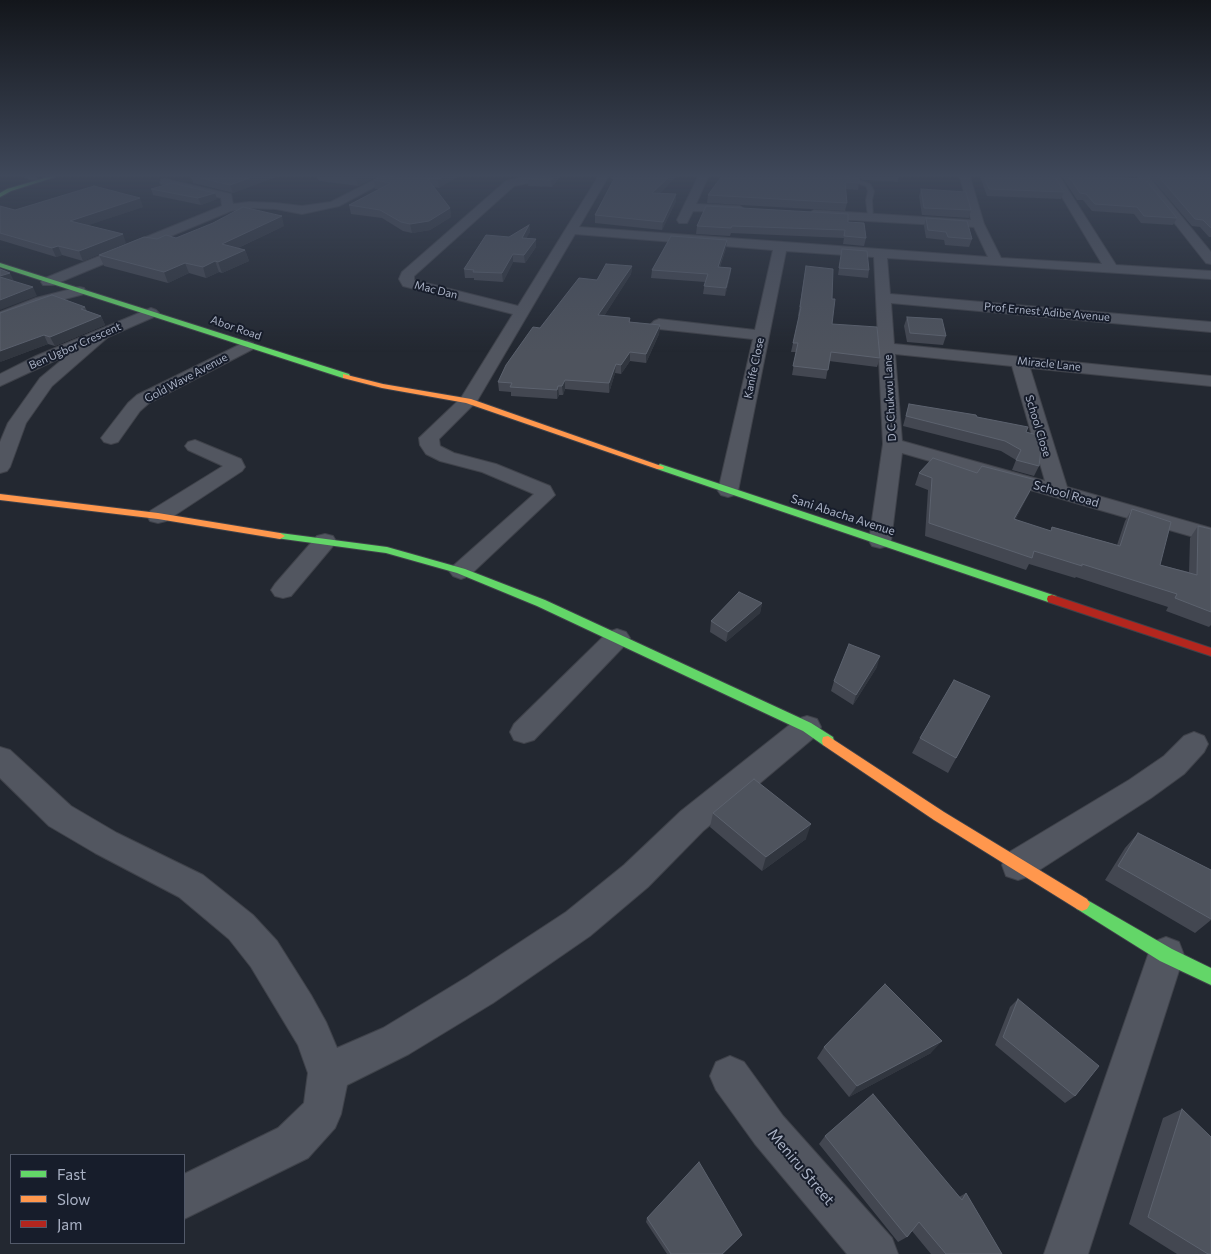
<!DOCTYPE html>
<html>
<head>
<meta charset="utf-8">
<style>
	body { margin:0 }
	#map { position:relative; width:1211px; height:1254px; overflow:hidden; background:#232831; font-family:Commissioner,sans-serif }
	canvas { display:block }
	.legend { position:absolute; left:10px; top:1154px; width:175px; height:90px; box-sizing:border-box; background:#171d2b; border:1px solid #525969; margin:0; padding:6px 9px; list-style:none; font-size:15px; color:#aab2c5 }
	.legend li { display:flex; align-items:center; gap:10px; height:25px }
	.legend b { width:25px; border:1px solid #525969 }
</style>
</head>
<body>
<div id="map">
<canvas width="1211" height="1254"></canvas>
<ul class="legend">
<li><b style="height:6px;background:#63d668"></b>Fast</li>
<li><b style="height:6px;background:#ff974d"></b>Slow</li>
<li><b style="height:6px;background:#b3261e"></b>Jam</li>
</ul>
</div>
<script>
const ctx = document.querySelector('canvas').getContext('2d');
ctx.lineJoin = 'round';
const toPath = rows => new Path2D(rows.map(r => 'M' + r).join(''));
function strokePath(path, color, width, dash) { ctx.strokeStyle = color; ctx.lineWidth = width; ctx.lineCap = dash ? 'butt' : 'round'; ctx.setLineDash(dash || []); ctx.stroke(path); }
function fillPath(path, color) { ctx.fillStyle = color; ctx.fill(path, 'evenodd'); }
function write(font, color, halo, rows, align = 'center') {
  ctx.font = font + ' Commissioner,sans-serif'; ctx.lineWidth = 4; ctx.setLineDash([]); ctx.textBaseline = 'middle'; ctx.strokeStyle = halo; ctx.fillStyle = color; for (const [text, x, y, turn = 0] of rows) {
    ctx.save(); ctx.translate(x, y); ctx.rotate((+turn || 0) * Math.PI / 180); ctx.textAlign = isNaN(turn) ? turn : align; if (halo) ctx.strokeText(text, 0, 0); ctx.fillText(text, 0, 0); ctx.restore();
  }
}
const lane = toPath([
	[25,177,33,177,40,180,37,182,25,177],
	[841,177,849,177,870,184,874,191,872,200,873,218,868,217,866,200,868,191,866,186,841,177]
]);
const street = toPath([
	[380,177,393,177,339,206,302,214,276,209,249,208,231,211,53,285,43,285,41,282,43,279,222,206,221,198,161,184,160,182,161,180,165,179,231,194,233,204,249,202,276,203,302,206,331,202,380,177],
	[526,177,548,177,543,180,514,186,414,276,414,280,518,306,598,177,608,177,579,227,988,257,974,227,814,218,808,214,814,210,971,220,960,177,970,177,984,224,1001,258,1102,264,1050,177,1060,177,1116,265,1211,271,1211,279,887,258,890,294,1211,322,1211,332,891,303,894,344,1211,376,1211,386,1030,368,1067,487,1211,528,1211,542,902,453,891,541,888,546,880,548,872,546,869,541,883,444,874,257,786,251,738,491,735,495,728,497,721,495,718,491,753,339,659,329,654,327,651,324,654,321,659,319,755,330,773,250,575,234,477,401,439,439,440,446,454,453,496,464,550,486,555,495,469,576,461,579,453,576,449,571,453,566,534,494,482,472,440,461,426,454,420,445,419,438,461,398,513,314,403,286,399,279,402,272,506,181,526,177],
	[895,354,1012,366,1045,481,902,441,895,354],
	[698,177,708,177,696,204,740,206,746,210,744,212,693,211,687,223,679,223,677,220,698,177],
	[1138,177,1149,177,1211,252,1211,264,1206,263,1138,177],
	[79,287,84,288,86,291,84,294,46,304,0,322,0,312,36,298,79,287],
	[151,308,156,310,159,313,156,316,108,337,52,386,26,423,10,467,7,471,0,473,0,442,8,423,40,378,69,354,0,386,0,374,36,356,151,308],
	[247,341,253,343,255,346,253,349,149,403,140,411,118,442,111,444,104,442,101,438,128,403,137,395,247,341],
	[195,440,241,459,245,467,242,471,166,521,158,523,150,521,147,516,150,511,223,466,188,450,185,446,188,442,195,440],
	[325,534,333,536,336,541,333,546,291,596,283,598,275,596,271,590,275,584,317,536,325,534],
	[617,629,626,632,630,638,626,644,534,740,524,743,514,740,510,732,514,724,608,632,617,629],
	[807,716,817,719,821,727,817,735,703,831,648,887,590,936,493,1003,409,1054,347,1085,341,1114,335,1128,308,1158,184,1219,184,1174,278,1128,304,1103,308,1073,298,1045,251,967,229,939,179,897,95,853,49,826,0,778,0,747,10,750,71,806,117,833,203,875,253,915,277,941,311,995,326,1022,337,1048,383,1028,467,977,566,912,624,865,681,811,797,719,807,716],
	[1194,732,1204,736,1208,744,1204,752,1184,774,1151,798,1030,876,1018,880,1006,876,1002,865,1006,854,1129,780,1164,756,1184,736,1194,732],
	[1166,937,1179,942,1184,955,1088,1254,1044,1254,1148,955,1153,942,1166,937],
	[730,1056,744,1062,783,1116,892,1238,898,1254,847,1254,755,1144,716,1090,710,1076,716,1062,730,1056]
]);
const fast = toPath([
	[48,177,55,177,11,191,0,197,0,193,7,189,48,177],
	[0,263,349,374,350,376,343,378,0,267,0,263],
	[660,464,1056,596,1057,599,1056,602,1048,602,657,469,656,467,660,464],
	[280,533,387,547,465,569,545,600,811,723,833,737,834,741,833,745,828,746,823,745,803,731,537,606,457,573,386,553,276,538,275,536,276,534,280,533],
	[1082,897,1172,949,1211,968,1211,985,1160,961,1077,909,1074,904,1077,899,1082,897]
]);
const slow = toPath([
	[343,374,383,384,471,399,664,467,663,469,657,469,466,403,382,388,343,378,343,374],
	[0,494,158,513,280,533,285,536,280,539,158,519,0,500,0,494],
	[828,736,944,812,1087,899,1090,904,1087,909,1082,911,1077,909,934,820,823,745,822,741,823,737,828,736]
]);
const jam = toPath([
	[1052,595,1211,648,1211,656,1048,602,1047,599,1048,596,1052,595]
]);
strokePath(lane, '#3f424a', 2);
strokePath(street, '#3f424a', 2);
strokePath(fast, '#3f424a', 2);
strokePath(slow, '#3f424a', 2);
strokePath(jam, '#3f424a', 2);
fillPath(lane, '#525660');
fillPath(street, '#525660');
fillPath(fast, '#63d668');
fillPath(slow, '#ff974d');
fillPath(jam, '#b3261e');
fillPath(toPath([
	[191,177,276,177,233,193,193,183],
	[317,177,376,177,358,186,319,181],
	[457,177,439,188,434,187,450,208,451,217,430,230,412,233,403,231,382,218,351,214,349,205,379,189,375,189,374,180],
	[560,177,552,187,528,186,528,179],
	[611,177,676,177,660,193,676,194,676,201,662,230,595,223,595,215,614,179,611,179],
	[721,177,899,177,898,182,863,180,859,178,859,183,858,190,846,189,847,203,845,211,707,203,708,195],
	[980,177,1055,177,1064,192,1061,199,987,196],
	[1062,177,1069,177,1177,218,1173,225,1141,223,1134,214,1092,211,1083,200,1077,200],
	[1150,177,1211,177,1211,237,1209,237,1200,227,1192,226],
	[151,189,217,199,201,205,153,195],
	[921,189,971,210,969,218,922,215,919,196],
	[0,206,15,210,143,207,88,225,126,243,83,261,62,255,56,257,0,240],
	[926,218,972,239,969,247,945,245,944,240,926,238,924,226],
	[848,222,866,238,864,246,843,244,844,238,731,233,730,236,696,234,697,226],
	[529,225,530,232,526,238,536,239,536,247,525,263,513,262,503,282,474,280,474,278,465,278,464,269,509,237],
	[284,226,238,248,245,250,249,261,222,273,219,272,206,278,189,273,168,283,104,266,99,255,176,238],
	[726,248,720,267,731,268,730,276,725,296,703,294,705,282,651,278,652,270],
	[842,249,869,270,868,278,838,275],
	[632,266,631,274,604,316,630,318,630,322,660,325,659,334,646,363,630,361,621,374,615,373,609,393,565,389,563,395,559,395,557,399,511,396,511,392,499,391,498,382,540,328,597,280],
	[806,266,832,299,832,324,880,358,877,367,829,361,826,379,792,375,796,352,791,352,799,316,798,316],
	[85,307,87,311,101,316,105,325,55,346,48,344,0,362],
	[907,317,946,336,943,345,907,342,904,326],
	[909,404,977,417,1026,432,1039,466,1034,476,1012,470,1016,460,1001,451,903,426],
	[919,473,977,473,1036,480,1015,520,1051,531,1052,527,1117,545,1125,521,1132,509,1160,565,1189,572,1190,538,1198,526,1211,529,1211,625,1209,627,1166,611,1168,607,1076,577,1075,578,1029,564,1026,570,925,536,928,490,915,485],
	[762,603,760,613,726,642,710,632,711,621],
	[877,667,853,705,831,691,834,681],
	[990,696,948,773,912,753,920,738],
	[713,813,806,839,762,871,710,827],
	[1138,833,1211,870,1211,920,1195,933,1105,880,1125,848],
	[1018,999,1075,1096,1065,1103,995,1045,1010,1007],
	[824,1047,931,1053,849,1097,817,1058],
	[1182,1109,1211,1254,1177,1254,1129,1224,1163,1118],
	[825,1136,959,1197,966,1193,1002,1254,931,1254,912,1231,907,1237,898,1242,819,1144],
	[647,1218,738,1239,723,1254,667,1254,646,1222]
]), '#434751');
fillPath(toPath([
	[252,177,276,177,233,193,230,185],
	[358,177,376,177,358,186,356,178],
	[443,177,457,177,439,188,438,179],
	[554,177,560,177,552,187,551,180],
	[669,177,676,177,652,200,652,193],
	[215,193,217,199,201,205,198,198],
	[676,194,676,201,662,230,663,222],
	[140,198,143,207,74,230,70,221],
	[450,208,451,217,430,230,412,233,410,224],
	[282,216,284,226,225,254,222,244],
	[529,225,530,232,522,246,522,238],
	[123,234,126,243,83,261,79,251],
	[536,239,536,247,525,263,524,255],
	[727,240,726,248,717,275,718,267],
	[58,246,62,255,56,257,52,248],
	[245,250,249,261,222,273,218,262],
	[513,254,513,262,503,282,502,273],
	[215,261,219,272,206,278,203,267],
	[185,263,189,273,168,283,164,272],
	[632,266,631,274,599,324,598,315],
	[731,268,730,276,725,296,726,288],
	[10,273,14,281,4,285,0,276],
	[33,287,37,296,0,310,0,300],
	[101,316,105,325,55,346,50,337],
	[660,325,659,334,646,363,646,354],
	[44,335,48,344,0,362,0,351],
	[630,352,630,361,621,374,621,365],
	[616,364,615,373,609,393,609,383],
	[565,380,565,389,563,395,562,386],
	[558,386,559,395,557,399,557,390],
	[1036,480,1030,492,1009,532,1014,519],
	[762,603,760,613,726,642,728,632],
	[880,656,877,667,853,705,856,695],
	[811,824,806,839,762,871,766,857],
	[942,1041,931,1053,849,1097,857,1086],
	[742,1235,723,1254,722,1254]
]), '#31363f');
const building = toPath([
	[197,177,252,177,230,185,197,177],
	[380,177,443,177,438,179,427,178,450,208,429,221,410,224,401,222,380,210,349,205,391,183,374,180,380,177],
	[537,177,554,177,551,180,528,179,537,177],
	[615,177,669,177,652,193,676,194,663,222,595,215,615,177],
	[721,177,856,177,859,178,859,183,845,182,847,203,708,195,721,177],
	[984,177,1055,177,1064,192,989,189,984,177],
	[1069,177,1100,177,1145,179,1177,218,1144,216,1137,207,1095,204,1086,194,1080,193,1069,177],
	[1159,177,1211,177,1211,228,1203,220,1195,219,1159,177],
	[172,183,215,193,198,198,151,189,172,183],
	[94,186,140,198,70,221,123,234,79,251,58,246,52,248,0,233,0,206,15,210,94,186],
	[921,189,966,192,971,210,924,208,921,189],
	[706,206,848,214,848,222,864,223,866,238,844,236,845,230,732,226,731,228,697,226,706,206],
	[243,207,282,216,222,244,245,250,218,262,215,261,203,267,185,263,164,272,99,255,144,237,157,239,166,235,176,238,213,223,243,207],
	[926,218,967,221,972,239,948,237,946,232,928,230,926,218],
	[529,225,522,238,536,239,524,255,513,254,502,273,473,272,474,270,464,269,486,235,509,237,529,225],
	[671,236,727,240,718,267,731,268,726,288,704,286,708,274,652,270,671,236],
	[842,249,867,251,869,270,839,268,842,249],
	[606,264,632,266,598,315,630,318,629,322,660,325,646,354,630,352,621,365,616,364,609,383,565,380,562,386,558,386,557,390,510,387,512,383,498,382,506,365,533,327,540,328,579,278,597,280,606,264],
	[806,266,833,269,832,299,835,299,832,324,877,327,880,358,831,352,828,370,793,366,798,343,793,343,801,307,800,307,806,266],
	[0,269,10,273,0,276,0,269],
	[0,277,33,287,0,300,0,277],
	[52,295,85,307,81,309,101,316,50,337,44,335,0,351,0,313,52,295],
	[907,317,942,319,946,336,910,333,907,317],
	[909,404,976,415,977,417,1028,427,1026,432,1037,435,1041,449,1039,466,1016,460,1021,450,1005,441,906,416,909,404],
	[933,458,977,473,982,466,1036,480,1014,519,1051,531,1052,527,1120,546,1132,509,1171,522,1160,565,1197,575,1198,526,1211,529,1211,612,1175,598,1177,594,1082,564,1082,566,1034,551,1032,558,929,523,932,478,919,473,933,458],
	[739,592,762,603,728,632,711,621,739,592],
	[849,644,880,656,856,695,834,681,849,644],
	[954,680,990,696,956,758,920,738,954,680],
	[754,779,811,824,766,857,713,813,754,779],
	[1138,833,1211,870,1211,919,1118,866,1138,833],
	[885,984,942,1041,857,1086,824,1047,885,984],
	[1018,999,1099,1066,1075,1096,1003,1037,1018,999],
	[873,1094,962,1200,966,1193,1002,1254,946,1254,919,1222,907,1237,825,1136,873,1094],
	[1182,1109,1211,1137,1211,1254,1208,1254,1148,1217,1182,1109],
	[699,1162,742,1235,722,1254,671,1254,647,1218,699,1162]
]);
fillPath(building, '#4e535d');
strokePath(building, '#5c626e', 1);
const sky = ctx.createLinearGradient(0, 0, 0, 352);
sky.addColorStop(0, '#13161b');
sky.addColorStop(0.5, '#3f485a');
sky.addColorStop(1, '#3f485a00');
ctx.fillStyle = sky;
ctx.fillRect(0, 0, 1211, 352);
write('11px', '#aab2c5', '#171d2b', [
	["Mac Dan",436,290,14],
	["Prof Ernest Adibe Avenue",1047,312,5],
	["Abor Road",236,328,19],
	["Ben Ugbor Crescent",75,346,-24],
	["Miracle Lane",1049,364,6],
	["Kanife Close",754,368,-78],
	["Gold Wave Avenue",186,378,-28],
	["D C Chukwu Lane",890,398,-93],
	["School Close",1038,426,73]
]);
write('12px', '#aab2c5', '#171d2b', [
	["School Road",1066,494,16],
	["Sani Abacha Avenue",843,515,18]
]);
write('15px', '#aab2c5', '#171d2b', [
	["Meniru Street",801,1167,50]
]);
</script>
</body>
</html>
